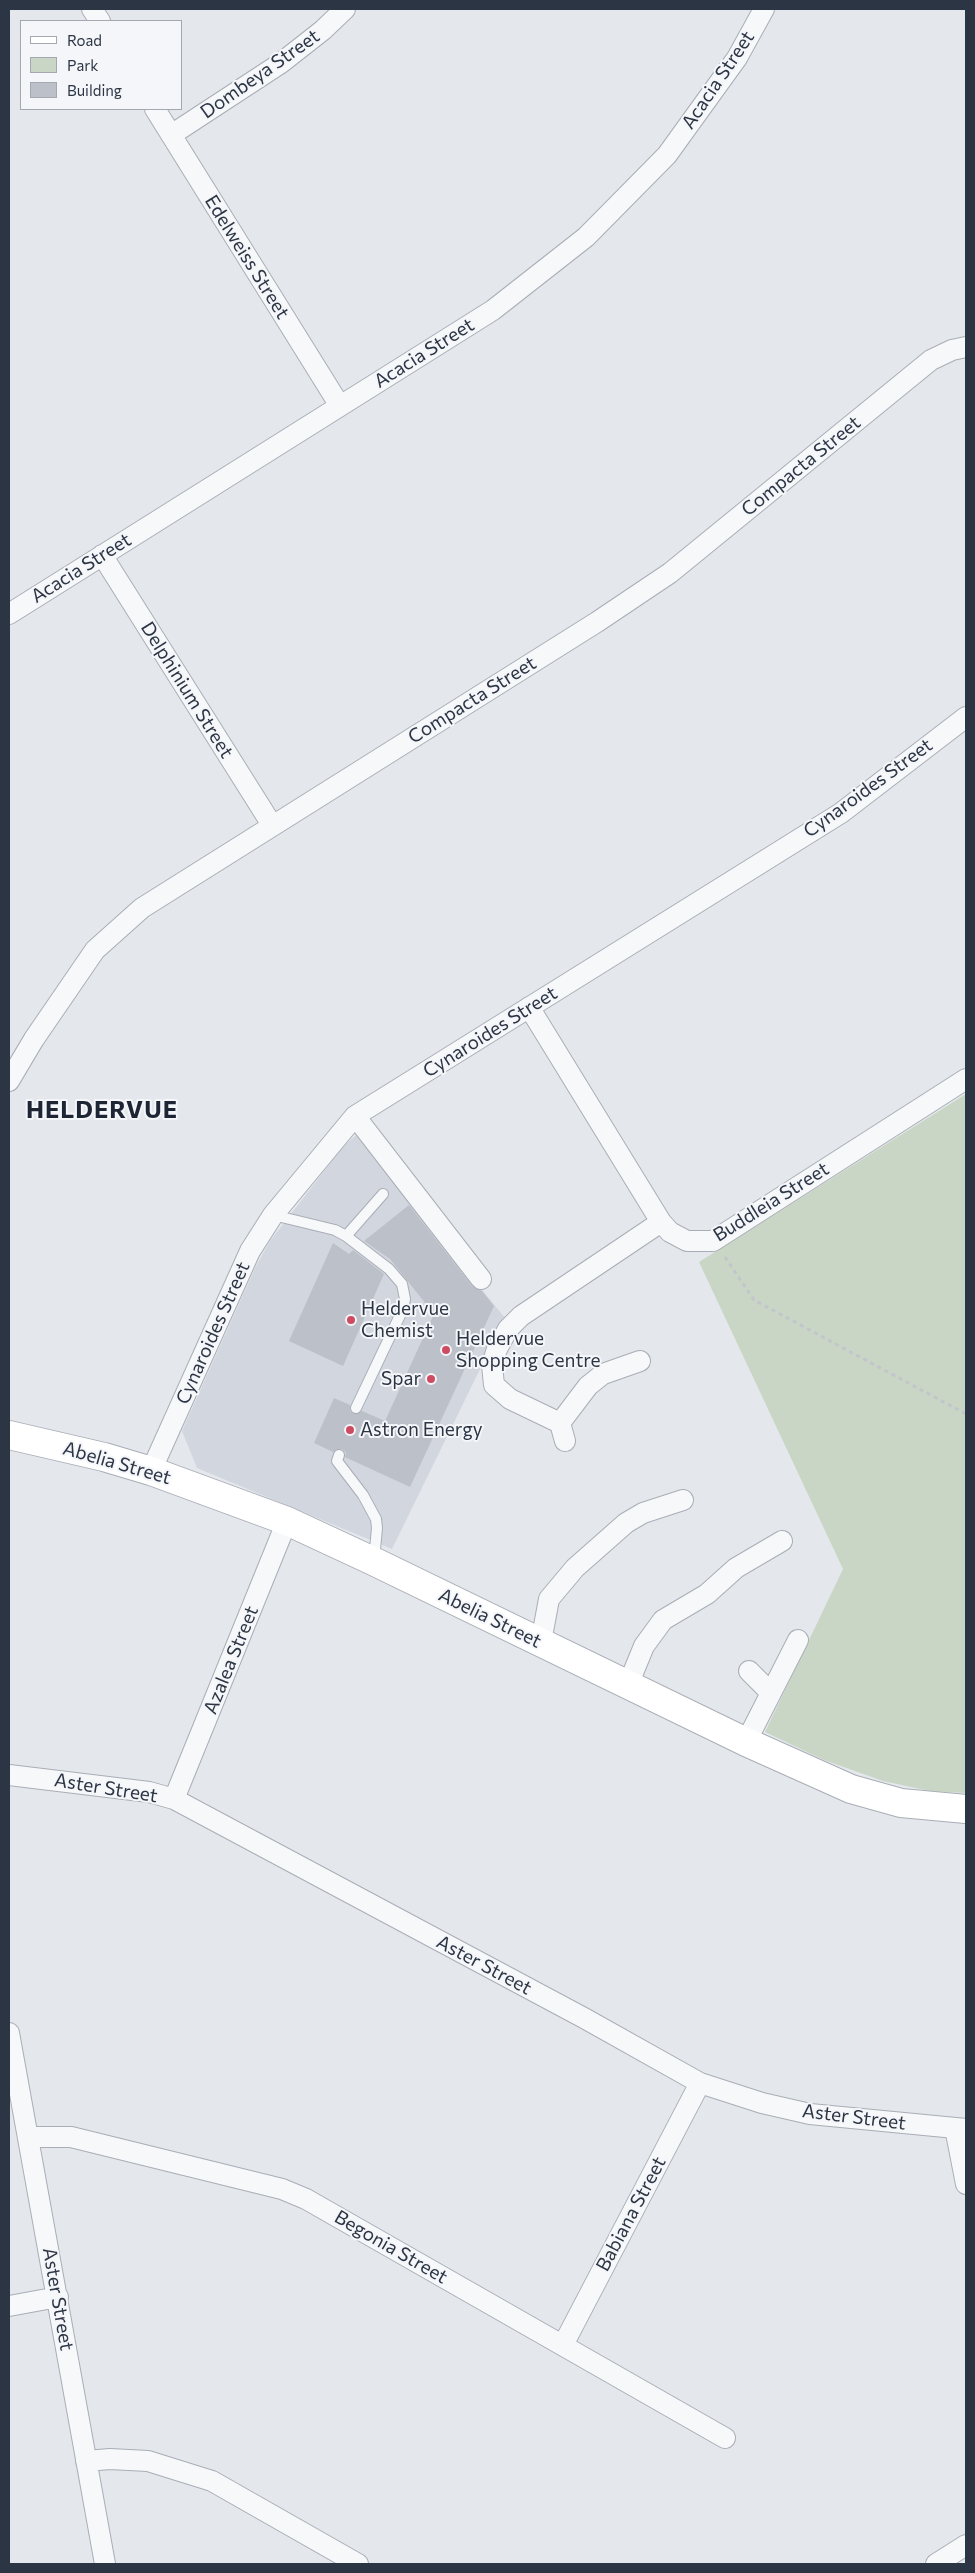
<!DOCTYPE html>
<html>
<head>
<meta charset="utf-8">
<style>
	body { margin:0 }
	#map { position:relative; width:975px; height:2573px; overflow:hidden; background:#e4e7ec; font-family:Commissioner,sans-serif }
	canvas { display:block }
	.frame { position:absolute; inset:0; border:10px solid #2c3544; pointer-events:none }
	.legend { position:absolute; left:20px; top:20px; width:162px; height:90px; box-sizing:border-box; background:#f4f6f9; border:1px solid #a4a9b1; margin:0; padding:6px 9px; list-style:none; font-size:15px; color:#2c3544 }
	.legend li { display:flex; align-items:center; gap:10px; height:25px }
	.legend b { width:25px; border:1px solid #a4a9b1 }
</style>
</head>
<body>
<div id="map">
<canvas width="975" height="2573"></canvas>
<div class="frame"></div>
<ul class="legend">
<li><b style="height:6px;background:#fff"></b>Road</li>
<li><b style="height:14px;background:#cad6c5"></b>Park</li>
<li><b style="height:14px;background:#bbc0c9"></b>Building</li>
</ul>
</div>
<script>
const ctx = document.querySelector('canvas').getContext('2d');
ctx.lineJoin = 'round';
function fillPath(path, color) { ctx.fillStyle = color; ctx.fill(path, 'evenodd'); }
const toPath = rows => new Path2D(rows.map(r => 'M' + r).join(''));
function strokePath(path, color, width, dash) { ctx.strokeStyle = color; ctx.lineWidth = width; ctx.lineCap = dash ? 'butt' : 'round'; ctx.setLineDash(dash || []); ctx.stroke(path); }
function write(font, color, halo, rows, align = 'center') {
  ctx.font = font + ' Commissioner,sans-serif'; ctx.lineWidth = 4; ctx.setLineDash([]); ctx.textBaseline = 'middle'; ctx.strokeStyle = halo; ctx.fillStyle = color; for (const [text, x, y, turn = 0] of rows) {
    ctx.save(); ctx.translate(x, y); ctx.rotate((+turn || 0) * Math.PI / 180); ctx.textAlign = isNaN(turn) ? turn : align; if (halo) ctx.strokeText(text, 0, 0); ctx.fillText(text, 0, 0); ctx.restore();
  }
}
fillPath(toPath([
	[356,1135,505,1318,392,1549,197,1468,182,1431,256,1266,270,1241,342,1148]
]), '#d2d6de');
fillPath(toPath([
	[966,1094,966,1793,930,1791,883,1781,824,1760,765,1732,843,1569,699,1262]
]), '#cad6c5');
fillPath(toPath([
	[409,1205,472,1286,482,1291,494,1306,410,1487,345,1457,346,1453,342,1449,333,1452,314,1443,334,1398,350,1405,350,1411,354,1414,362,1411,385,1421,434,1314,390,1259,364,1241],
	[333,1243,349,1254,353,1250,384,1274,343,1366,289,1341]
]), '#bbc0c9');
const lane = toPath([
	[273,1215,335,1230,346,1236,389,1269,402,1284,405,1299,403,1309,356,1408],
	[346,1236,383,1194],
	[339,1455,337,1461,363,1495,376,1519,377,1528,374,1560]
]);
const street = toPath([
	[92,9,100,21],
	[155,109,340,406],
	[171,135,281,63,323,30,345,9],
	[102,555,272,825],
	[9,614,493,310,586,237,667,155,737,58,764,9],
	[529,1007,661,1222,670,1232,687,1241,713,1241,966,1079],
	[9,1081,34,1039,95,950,142,908,597,622,670,573,931,360,952,350,966,347],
	[355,1116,481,1279],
	[560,1423,588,1386,603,1374,640,1361],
	[565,1441,560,1423,510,1399,494,1385,492,1365,497,1349,508,1329,521,1316,661,1222],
	[151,1471,250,1251,273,1215,355,1116,841,813,966,717],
	[541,1642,549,1599,575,1568,626,1523,643,1513,683,1500],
	[749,1671,770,1692],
	[628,1685,644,1646,663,1620,707,1594,736,1568,782,1541],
	[746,1742,798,1640],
	[9,1775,149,1792,174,1799,584,2018,700,2083,762,2103,810,2114,966,2129],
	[174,1799,287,1521],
	[9,2033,105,2564],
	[955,2128,966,2184],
	[28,2137,71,2137,282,2189,306,2199,725,2438],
	[9,2306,58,2297],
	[563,2345,700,2083],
	[86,2461,110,2459,148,2461,212,2481,358,2564],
	[936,2564,966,2545]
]);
const secondary = toPath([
	[9,1435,104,1457,151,1471,287,1521,373,1561,746,1742,851,1789,901,1803,966,1809]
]);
strokePath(lane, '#a9aeb6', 12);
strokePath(street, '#a9aeb6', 22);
strokePath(secondary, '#a9aeb6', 30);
strokePath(toPath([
	[725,1257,754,1300,966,1414]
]), '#c2c5cb', 3, [4, 4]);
strokePath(lane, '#f7f8fa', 10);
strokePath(street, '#f7f8fa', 20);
strokePath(secondary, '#fff', 28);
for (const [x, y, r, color] of [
	[351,1320,5,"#cd4c61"],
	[446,1350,5,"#cd4c61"],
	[431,1379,5,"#cd4c61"],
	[350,1430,5,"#cd4c61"]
]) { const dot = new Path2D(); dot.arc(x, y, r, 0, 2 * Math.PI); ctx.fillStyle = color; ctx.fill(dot); strokePath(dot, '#f4f6f9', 2); }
write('19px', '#2c3544', '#f4f6f9', [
	["Dombeya Street",260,74,-35],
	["Acacia Street",718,80,-56],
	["Edelweiss Street",247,257,58],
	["Acacia Street",424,353,-32],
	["Compacta Street",801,466,-39],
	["Acacia Street",81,568,-32],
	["Delphinium Street",187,690,58],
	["Compacta Street",472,700,-32],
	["Cynaroides Street",868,788,-36],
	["Cynaroides Street",490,1032,-32],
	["Buddleia Street",771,1202,-32],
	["Cynaroides Street",213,1333,-66],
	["Abelia Street",117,1463,16],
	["Abelia Street",490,1618,26],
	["Azalea Street",231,1660,-68],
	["Aster Street",106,1788,9],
	["Aster Street",484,1965,28],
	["Aster Street",854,2117,7],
	["Babiana Street",631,2214,-62],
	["Begonia Street",391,2247,30],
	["Aster Street",58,2299,80]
]);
write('19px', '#2c3544', '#f4f6f9', [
	["Heldervue",361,1309],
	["Chemist",361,1331],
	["Heldervue",456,1339],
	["Shopping Centre",456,1361],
	["Spar",421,1379,"right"],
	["Astron Energy",360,1430]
], 'left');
ctx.letterSpacing = '1px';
write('bold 24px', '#1e2635', '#f4f6f9', [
	["HELDERVUE",102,1110]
]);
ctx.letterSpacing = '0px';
</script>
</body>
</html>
